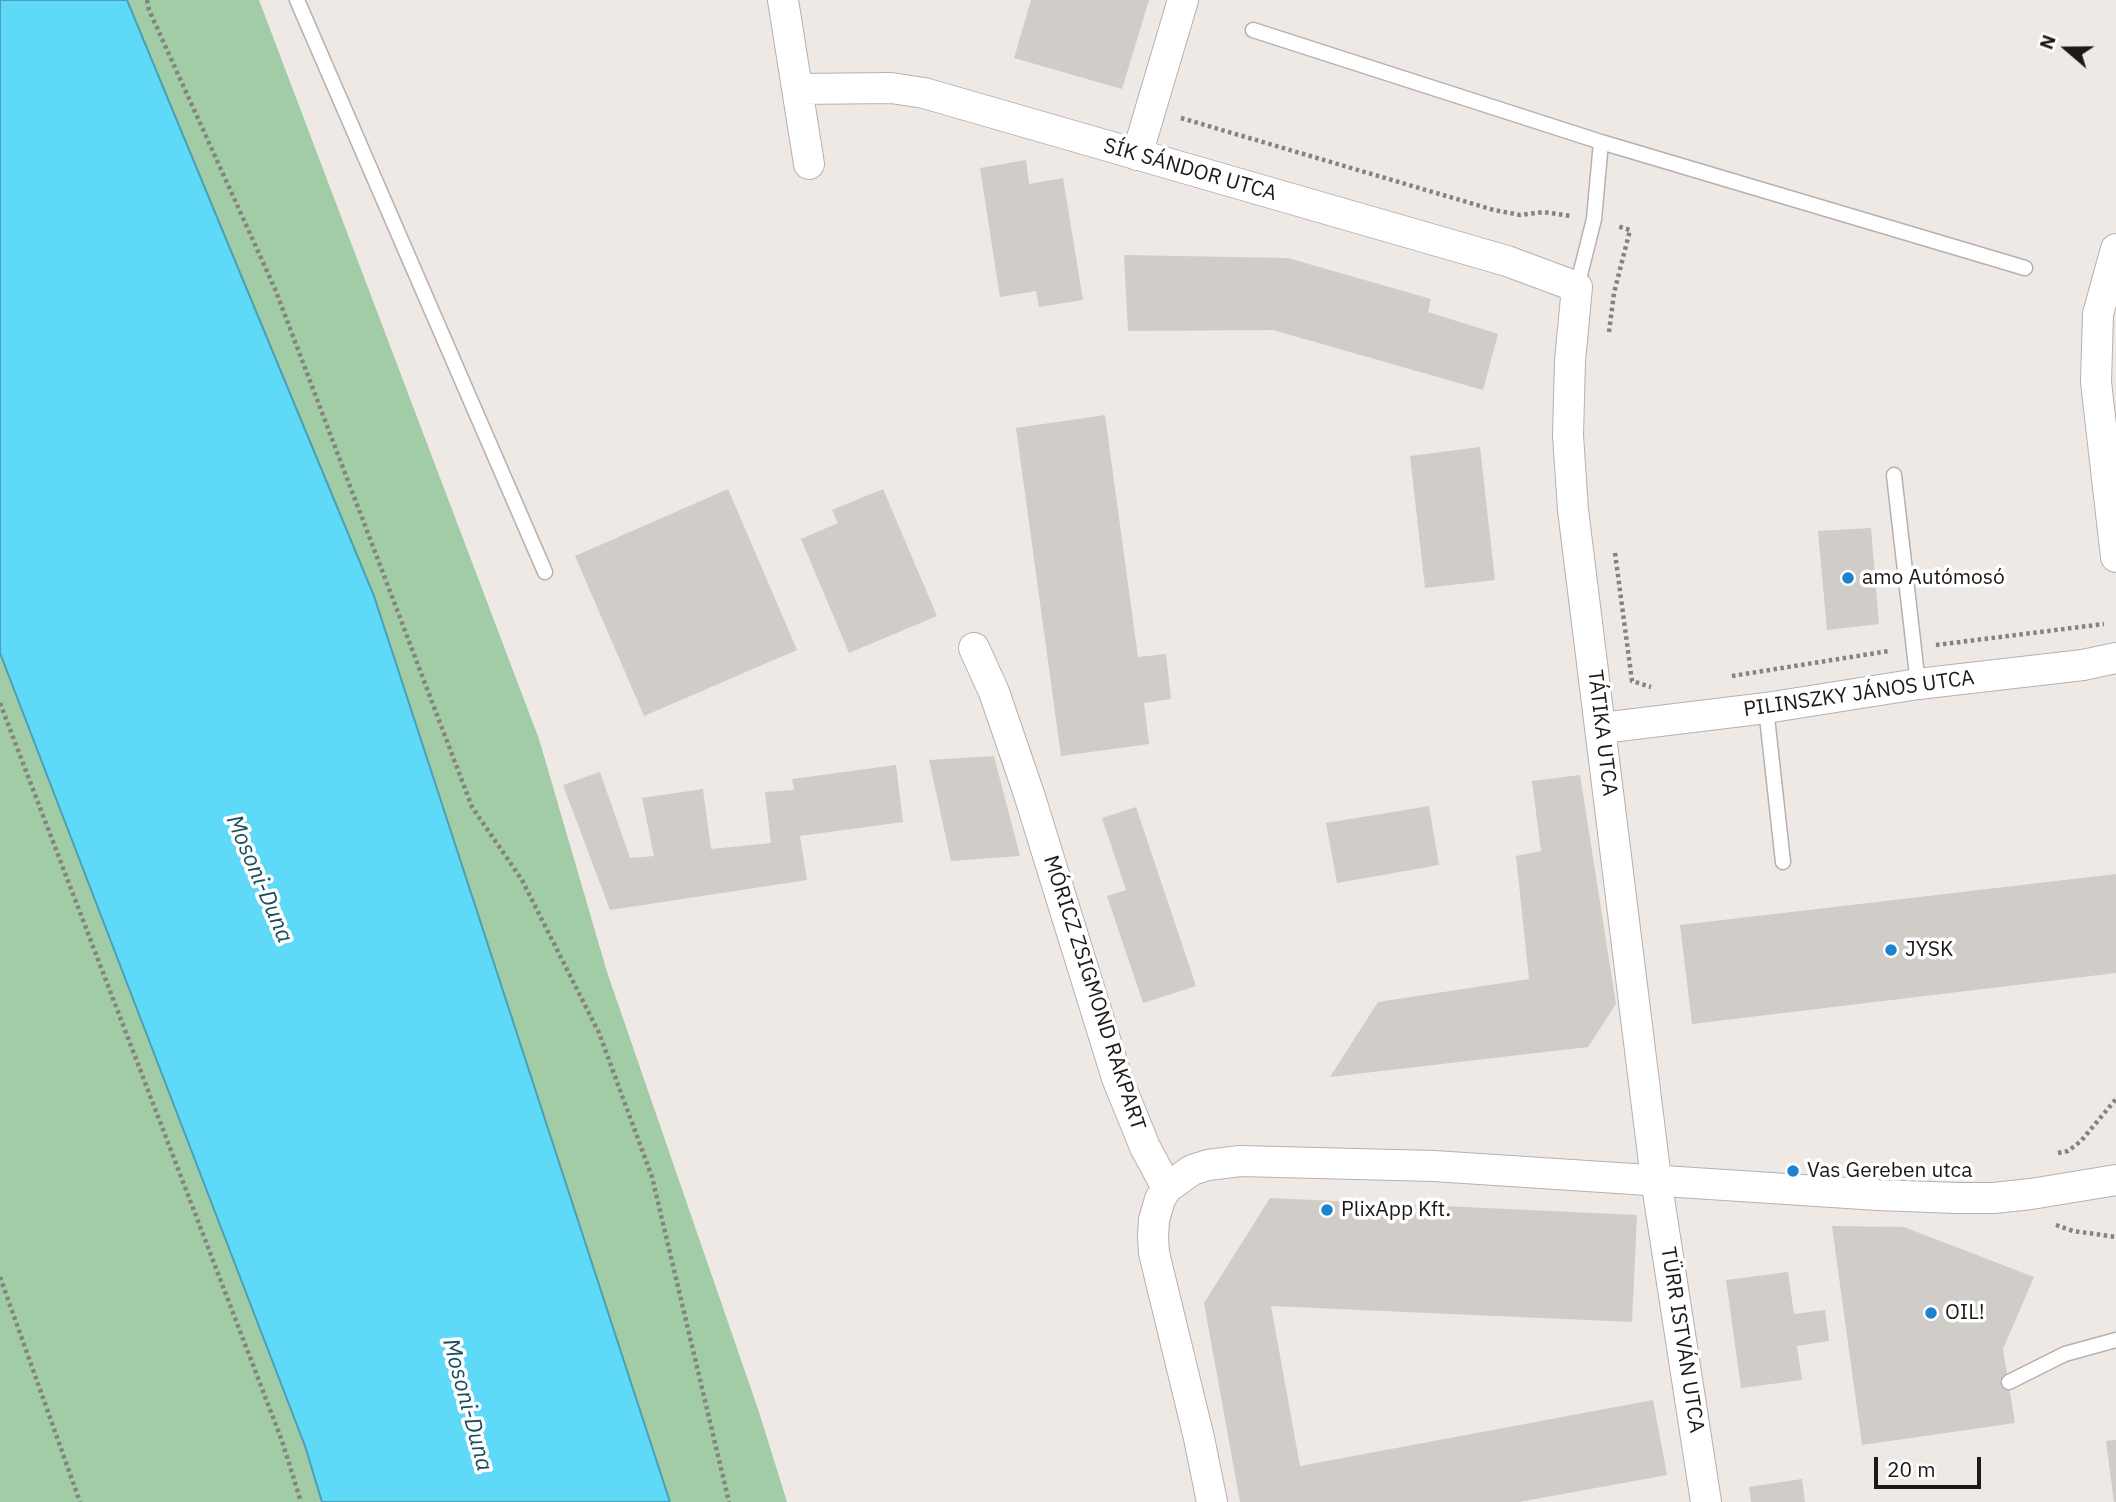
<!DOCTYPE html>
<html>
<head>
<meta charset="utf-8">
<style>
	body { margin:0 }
	#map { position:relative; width:2116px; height:1502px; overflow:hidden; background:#efe9e6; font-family:"IBM Plex Sans",sans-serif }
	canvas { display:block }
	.north { position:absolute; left:2032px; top:14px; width:70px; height:70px; -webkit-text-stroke:5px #fff; paint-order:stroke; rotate:290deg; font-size:19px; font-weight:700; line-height:28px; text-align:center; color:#1c1a19 }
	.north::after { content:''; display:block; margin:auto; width:24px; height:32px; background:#1c1a19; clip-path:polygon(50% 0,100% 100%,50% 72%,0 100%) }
	.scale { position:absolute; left:1874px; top:1457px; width:107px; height:32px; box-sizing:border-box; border:4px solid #1c1a19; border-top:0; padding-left:9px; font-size:21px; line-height:24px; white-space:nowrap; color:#1c1a19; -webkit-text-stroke:5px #fff; paint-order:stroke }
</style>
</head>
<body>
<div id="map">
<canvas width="2116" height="1502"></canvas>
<div class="north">N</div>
<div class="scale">20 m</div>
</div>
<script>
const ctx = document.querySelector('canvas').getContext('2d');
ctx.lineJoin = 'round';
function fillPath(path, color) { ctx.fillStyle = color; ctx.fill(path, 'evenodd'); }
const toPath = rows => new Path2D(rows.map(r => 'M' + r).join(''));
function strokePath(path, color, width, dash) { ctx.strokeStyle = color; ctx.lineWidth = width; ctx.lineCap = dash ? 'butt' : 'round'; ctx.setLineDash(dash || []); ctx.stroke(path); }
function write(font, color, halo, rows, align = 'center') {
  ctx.font = font + ' "IBM Plex Sans",sans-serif'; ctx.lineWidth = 7; ctx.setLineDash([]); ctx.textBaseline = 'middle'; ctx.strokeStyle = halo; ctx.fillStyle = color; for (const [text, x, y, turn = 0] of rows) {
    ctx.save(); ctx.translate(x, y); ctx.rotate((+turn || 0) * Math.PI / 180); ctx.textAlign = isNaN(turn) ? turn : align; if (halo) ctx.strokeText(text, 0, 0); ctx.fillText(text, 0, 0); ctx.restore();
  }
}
fillPath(toPath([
	[127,0,259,0,539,739,607,972,759,1412,787,1502,670,1502,374,596],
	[0,653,305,1446,322,1502,0,1502]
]), '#a1cca5');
const water = toPath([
	[0,0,127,0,374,596,670,1502,322,1502,305,1446,0,653,0,0]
]);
fillPath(water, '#5ed9f7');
strokePath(water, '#4aa0b4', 2);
fillPath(toPath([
	[1031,0,1149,0,1122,89,1014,58],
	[1026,160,1029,184,1063,178,1083,300,1039,307,1036,291,1000,297,980,168],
	[1124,255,1288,258,1431,299,1428,312,1498,334,1483,390,1273,330,1128,331],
	[1105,415,1138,657,1166,654,1171,699,1144,703,1149,744,1061,756,1016,428],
	[1480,447,1495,580,1425,588,1410,456],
	[728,489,797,650,644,716,575,556],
	[883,489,937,616,849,653,801,539,838,523,832,510],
	[1871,528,1879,624,1827,630,1818,531],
	[994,756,1020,856,951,861,929,760],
	[896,765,903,822,800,836,807,880,610,910,563,785,600,772,630,858,654,856,642,798,703,789,711,849,771,843,765,792,794,790,792,779],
	[1580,775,1616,1004,1588,1047,1330,1077,1378,1002,1529,979,1516,856,1541,851,1532,781],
	[1429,806,1439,865,1337,883,1326,823],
	[1136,807,1196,986,1143,1003,1107,896,1126,890,1102,818],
	[2116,874,2116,973,1692,1024,1680,925],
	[1270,1198,1637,1215,1632,1322,1271,1306,1300,1466,1653,1400,1667,1475,1519,1502,1240,1502,1204,1303],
	[1832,1226,1904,1227,2034,1277,2003,1349,2015,1423,1862,1445],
	[1788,1272,1794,1314,1825,1310,1829,1341,1797,1346,1802,1380,1741,1388,1726,1280],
	[2116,1440,2116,1502,2114,1502,2106,1441],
	[1802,1479,1805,1502,1751,1502,1749,1487]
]), '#d0ccc7');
const lane = toPath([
	[297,0,545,572],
	[1253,30,1601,142,2025,268],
	[1577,287,1594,219,1601,142],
	[1894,475,1918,684],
	[1766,708,1783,862],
	[2009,1382,2065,1354,2116,1340]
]);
const street = toPath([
	[783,0,809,164],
	[798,89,891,88,924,93,1507,261,1577,287,1570,361,1568,435,1573,510,1656,1179,1706,1502],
	[1137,155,1183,0],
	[2116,249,2098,314,2096,382,2116,557],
	[974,648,994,692,1029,794,1117,1078,1145,1147,1167,1188],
	[1602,728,1766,708,1918,684,2083,665,2116,658],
	[1212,1502,1199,1438,1154,1253,1153,1237,1154,1220,1160,1199,1167,1188,1192,1170,1208,1165,1240,1161,1434,1166,1878,1195,1957,1198,1994,1198,2031,1194,2116,1180]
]);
strokePath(lane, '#b7b0ae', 17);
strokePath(street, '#b7b0ae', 32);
strokePath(toPath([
	[147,0,149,10,275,289,472,807,522,880,599,1033,652,1177,729,1502],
	[1181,118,1494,210,1520,215,1544,212,1571,216],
	[1609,332,1614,293,1630,230,1617,226],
	[1615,553,1632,681,1651,687],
	[1936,645,2104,624],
	[1732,676,1889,651],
	[0,703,282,1441,301,1502],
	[2058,1153,2068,1151,2081,1141,2116,1099],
	[2056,1225,2073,1231,2116,1237],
	[0,1277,80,1502]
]), '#868280', 4.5, [3.5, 3.5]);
strokePath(lane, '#fff', 14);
strokePath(street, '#fff', 30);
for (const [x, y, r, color] of [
	[1848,578,7,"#1e83ce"],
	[1891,950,7,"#1e83ce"],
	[1793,1171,7,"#1e83ce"],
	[1327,1210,7,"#1e83ce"],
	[1931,1313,7,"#1e83ce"]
]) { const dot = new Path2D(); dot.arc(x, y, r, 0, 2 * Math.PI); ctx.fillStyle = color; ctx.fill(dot); strokePath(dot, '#fff', 2.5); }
write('21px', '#1c1a19', '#fff', [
	["SÍK SÁNDOR UTCA",1190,170,16],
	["PILINSZKY JÁNOS UTCA",1859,694,-8],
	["TÁTIKA UTCA",1602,733,83],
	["MÓRICZ ZSIGMOND RAKPART",1094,993,72],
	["TÜRR ISTVÁN UTCA",1682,1340,81]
]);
write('21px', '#1c1a19', '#fff', [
	["amo Autómosó",1862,578],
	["JYSK",1905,950],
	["Vas Gereben utca",1807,1171],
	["PlixApp Kft.",1341,1210],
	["OIL!",1945,1313]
], 'left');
write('italic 23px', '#194e5a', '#fff', [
	["Mosoni-Duna",259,879,67],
	["Mosoni-Duna",467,1405,75]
]);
</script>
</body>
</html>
